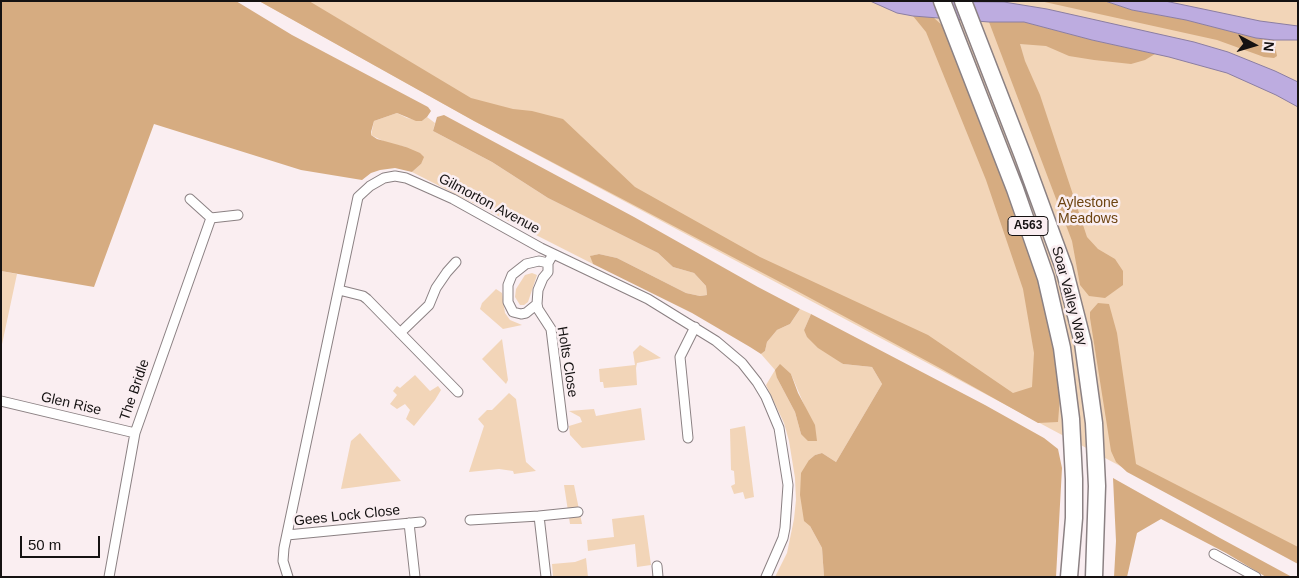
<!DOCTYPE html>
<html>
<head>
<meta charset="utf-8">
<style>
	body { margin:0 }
	#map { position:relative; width:1299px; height:578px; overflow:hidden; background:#faeef1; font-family:Helvetica,sans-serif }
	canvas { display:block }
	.frame { position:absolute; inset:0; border:2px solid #151212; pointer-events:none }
	.north { position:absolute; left:1229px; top:20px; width:50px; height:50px; -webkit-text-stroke:4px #faeef1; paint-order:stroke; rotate:96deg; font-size:14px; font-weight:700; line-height:20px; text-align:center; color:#151212 }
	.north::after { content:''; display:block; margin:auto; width:18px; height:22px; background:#151212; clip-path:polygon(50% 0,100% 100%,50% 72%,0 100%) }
	.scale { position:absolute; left:20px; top:536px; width:80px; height:22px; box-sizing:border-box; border:2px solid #151212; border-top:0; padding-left:6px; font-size:15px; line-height:18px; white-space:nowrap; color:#151212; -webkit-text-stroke:4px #faeef1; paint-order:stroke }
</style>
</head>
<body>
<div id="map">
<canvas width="1299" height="578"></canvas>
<div class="frame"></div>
<div class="north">N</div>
<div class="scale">50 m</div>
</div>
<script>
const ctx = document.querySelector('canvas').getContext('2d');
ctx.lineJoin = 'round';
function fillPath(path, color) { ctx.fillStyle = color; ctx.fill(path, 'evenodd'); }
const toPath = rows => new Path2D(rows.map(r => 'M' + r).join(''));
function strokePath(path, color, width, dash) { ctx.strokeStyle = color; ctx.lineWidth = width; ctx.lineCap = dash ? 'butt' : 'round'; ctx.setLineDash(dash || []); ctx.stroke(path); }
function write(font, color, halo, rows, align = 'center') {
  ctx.font = font + ' Helvetica,sans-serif'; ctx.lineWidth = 5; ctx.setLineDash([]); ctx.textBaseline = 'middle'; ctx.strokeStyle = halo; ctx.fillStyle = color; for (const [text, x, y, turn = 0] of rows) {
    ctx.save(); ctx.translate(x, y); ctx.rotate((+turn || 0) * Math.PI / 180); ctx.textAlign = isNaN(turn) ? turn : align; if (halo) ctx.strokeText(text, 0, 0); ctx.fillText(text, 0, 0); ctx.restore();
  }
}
fillPath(toPath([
	[259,1,1298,1,1298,561,474,121],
	[397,113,407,118,422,121,427,117,435,123,433,131,492,162,548,198,658,253,673,267,694,273,706,286,707,295,700,296,686,293,617,258,599,254,591,256,593,264,412,172,421,164,406,147,387,143,371,135,374,121],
	[1,271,17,274,1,349],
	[532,273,537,275,528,302,524,305,520,305,515,297,516,289,525,275],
	[496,289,502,293,505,313,510,320,522,325,503,329,480,309,482,303],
	[800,309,811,314,804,330,843,364,872,367,882,384,836,462,822,453,815,455,809,460,810,526,822,548,824,577,775,577,787,553,794,519,796,500,795,478,789,441,784,423,766,385,775,370,761,354,765,351,767,342,777,330,790,324],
	[791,374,805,407,801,434,795,412,777,378],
	[502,339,508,380,506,384,482,359],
	[640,345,661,358,637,363,636,368,637,385,604,388,603,382,600,382,599,369,635,365,633,352],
	[415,375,430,391,438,386,441,390,435,400,414,426,406,419,410,410,405,404,397,409,390,404,397,395,393,391,397,386,400,388],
	[509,393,516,399,526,462,536,471,514,474,513,471,499,469,469,472,484,426,478,419,487,410,492,410],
	[641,408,645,440,582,448,570,435,569,426,582,422,580,417,569,411,594,409,596,416],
	[745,426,754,497,745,499,743,492,734,494,731,486,735,484,734,471,731,470,730,429],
	[360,433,401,481,341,489,351,441],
	[564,485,574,485,582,524,570,524],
	[644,515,651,565,637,567,635,544,588,551,587,540,614,537,612,519],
	[586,558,588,577,553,577,552,564,575,562]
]), '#f2d5b8');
fillPath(toPath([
	[1,1,236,1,292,35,428,107,431,111,427,117,422,121,416,121,397,113,374,121,371,132,371,135,377,139,406,147,420,153,424,157,421,164,412,172,395,168,380,170,371,173,362,180,301,170,154,124,94,287,1,271],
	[259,1,309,1,471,98,513,109,532,111,563,119,635,187,760,257,928,335,1013,393,1032,387,1034,353,1023,289,986,180,926,32,913,16,933,17,944,27,1034,263,1055,354,1060,397,1058,422,1038,423,938,367,799,292,474,121],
	[1040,1,1105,1,1132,10,1186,20,1256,38,1274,40,1277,56,1274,58,1264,57,1217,40],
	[989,22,1024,22,1092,40,1155,54,1145,60,1131,64,1094,60,1069,56,1046,46,1020,44,1025,61,1040,95,1087,237,1098,249,1115,259,1123,271,1123,285,1105,298,1089,296,1080,285,1072,241],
	[444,115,634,217,758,287,800,309,790,324,777,330,767,342,765,351,761,354,750,347,692,313,593,264,590,256,599,254,617,258,686,293,700,296,707,295,706,286,694,273,673,267,658,253,548,198,492,162,433,131,437,117],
	[1098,303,1109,304,1117,333,1136,464,1298,547,1298,564,1127,472,1116,462,1111,451,1090,318,1090,312],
	[811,314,985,405,1044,438,1058,449,1062,468,1056,577,824,577,822,548,810,526,804,521,800,495,801,473,809,460,815,455,822,453,836,462,882,384,872,367,843,364,818,348,807,337,804,330],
	[780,364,791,374,798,393,815,425,817,441,808,441,801,434,795,412,777,378,775,370],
	[1113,478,1220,538,1292,577,1266,577,1226,553,1161,519,1137,533,1127,577,1114,577,1116,541]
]), '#d6ac81');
const water = toPath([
	[870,1,1004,2,1047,9,1194,42,1228,52,1275,71,1298,82,1298,107,1276,95,1227,73,1169,57,1092,40,1024,22,989,22,913,16,897,13,870,1],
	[1105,1,1165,1,1260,21,1298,26,1298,40,1274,40,1256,38,1186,20,1132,10,1105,1]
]);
fillPath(water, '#bdace0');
strokePath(water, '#8b7ea2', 1);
const street = toPath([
	[190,199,211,218,238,215],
	[553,254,548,263,548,272,543,278,538,290,537,304,538,309,551,329,563,427],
	[339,290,363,296,367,299,458,392],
	[537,304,526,313,521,314,513,312,508,302,508,285,512,275,526,264,539,261,548,263],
	[400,333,429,305,436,288,447,272,456,262],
	[1,401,135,433],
	[688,438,680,357,695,327],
	[539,516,546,577],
	[470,520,539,516,578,512],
	[409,523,415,577],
	[287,535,421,522],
	[1214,554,1256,577],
	[657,566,658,577],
	[109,577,135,433,211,218],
	[288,577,283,561,284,548,358,197,370,186,384,178,395,176,406,178,453,199,541,248,648,299,716,341,742,363,757,382,766,397,779,428,788,485,785,528,783,538,766,577]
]);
const highway = toPath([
	[942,1,1015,189,1046,278,1062,348,1071,419,1074,479,1074,518,1069,577],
	[963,1,1023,156,1064,268,1083,343,1094,423,1097,486,1094,577]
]);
strokePath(street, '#8b8183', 11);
strokePath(highway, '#8b8183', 19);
strokePath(street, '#fff', 9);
strokePath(highway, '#fff', 16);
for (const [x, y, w] of [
	[1028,226,40]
]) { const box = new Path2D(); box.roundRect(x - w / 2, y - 9.5, w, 19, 4); ctx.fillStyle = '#faeef1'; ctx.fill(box); strokePath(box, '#151212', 1); }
write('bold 12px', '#151212', null, [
	["A563",1028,226]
]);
write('14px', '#6d4411', '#faeef1', [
	["Aylestone",1088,203],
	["Meadows",1088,219]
]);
write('14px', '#151212', '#faeef1', [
	["Gilmorton Avenue",489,204,28],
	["Soar Valley Way",1069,296,75],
	["Holts Close",567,362,81],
	["The Bridle",135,390,-71],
	["Glen Rise",71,404,13],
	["Gees Lock Close",347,516,-6]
]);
</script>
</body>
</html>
